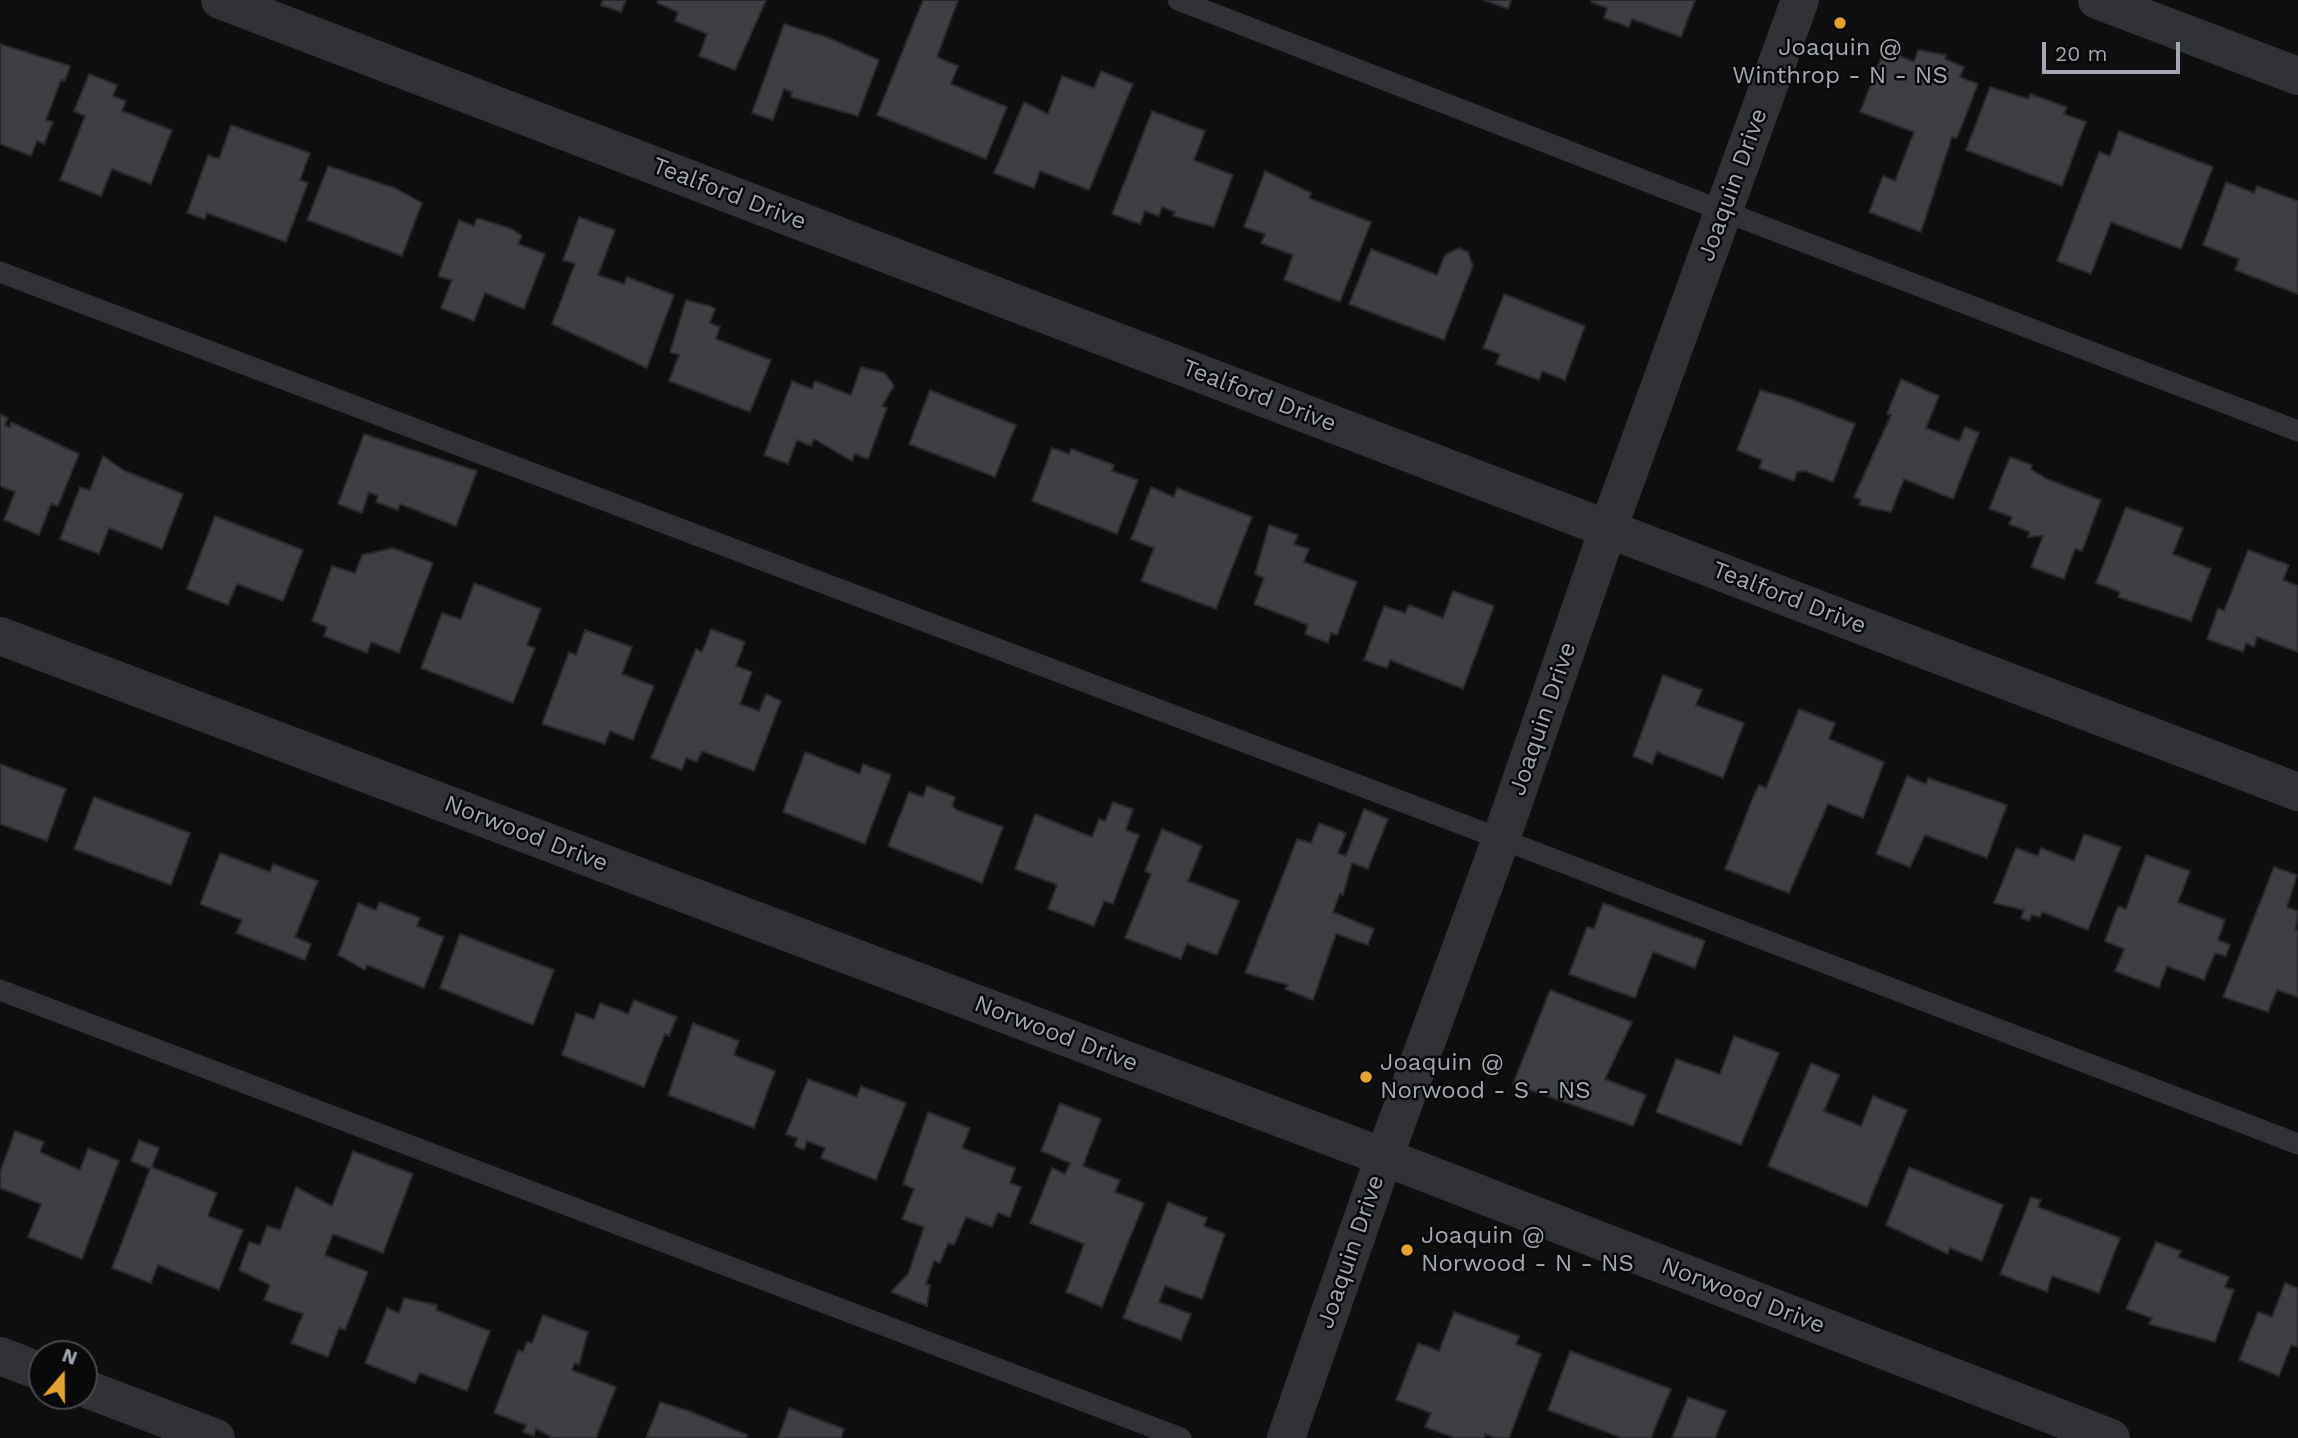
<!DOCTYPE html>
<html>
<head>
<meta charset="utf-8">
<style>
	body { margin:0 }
	#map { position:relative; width:2298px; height:1438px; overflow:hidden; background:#0f0f10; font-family:"Work Sans",sans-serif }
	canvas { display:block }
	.north { position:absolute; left:28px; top:1340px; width:70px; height:70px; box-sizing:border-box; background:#0a0a0b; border:2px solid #46484d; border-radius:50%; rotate:20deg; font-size:19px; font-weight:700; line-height:28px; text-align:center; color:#a1a6b0 }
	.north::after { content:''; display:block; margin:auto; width:24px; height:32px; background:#e5a232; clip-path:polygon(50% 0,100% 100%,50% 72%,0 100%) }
	.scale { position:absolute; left:2042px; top:42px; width:138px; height:32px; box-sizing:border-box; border:4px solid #a1a6b0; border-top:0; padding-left:9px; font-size:21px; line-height:24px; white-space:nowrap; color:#a1a6b0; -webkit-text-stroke:5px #0a0a0b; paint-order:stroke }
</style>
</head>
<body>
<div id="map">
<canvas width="2298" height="1438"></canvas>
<div class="north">N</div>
<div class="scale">20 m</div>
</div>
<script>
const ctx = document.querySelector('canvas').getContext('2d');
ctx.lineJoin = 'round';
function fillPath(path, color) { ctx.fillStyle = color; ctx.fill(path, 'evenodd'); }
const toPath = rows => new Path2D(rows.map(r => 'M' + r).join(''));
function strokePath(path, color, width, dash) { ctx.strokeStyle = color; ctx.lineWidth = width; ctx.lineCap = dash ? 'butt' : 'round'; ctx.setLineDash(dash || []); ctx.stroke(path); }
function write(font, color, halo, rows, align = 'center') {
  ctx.font = font + ' "Work Sans",sans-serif'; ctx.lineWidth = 5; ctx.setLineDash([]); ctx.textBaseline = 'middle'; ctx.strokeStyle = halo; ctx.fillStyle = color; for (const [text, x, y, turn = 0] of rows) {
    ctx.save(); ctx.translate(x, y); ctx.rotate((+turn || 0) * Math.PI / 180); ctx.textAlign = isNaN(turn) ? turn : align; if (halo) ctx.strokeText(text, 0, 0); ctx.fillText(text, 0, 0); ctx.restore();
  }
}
const building = toPath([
	[603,0,626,0,621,12,601,5,603,0],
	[658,0,766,0,735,70,699,56,707,34,675,21,678,12,657,3,658,0],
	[923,0,958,0,937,57,958,66,951,84,1007,107,986,159,877,115,923,0],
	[1484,0,1511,0,1508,9,1484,0],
	[1592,0,1695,0,1681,37,1632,19,1629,27,1604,18,1607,8,1591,2,1592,0],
	[784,24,829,38,879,60,858,116,791,97,792,92,784,89,773,120,752,113,784,24],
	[0,44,70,66,65,81,61,80,46,120,53,122,44,144,37,141,31,156,0,144,0,44],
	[1884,50,1914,62,1918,50,1946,55,1945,59,1964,67,1960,77,1978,84,1957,138,1952,137,1921,232,1869,212,1883,176,1895,181,1914,132,1860,112,1884,50],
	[1101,71,1133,84,1089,190,1040,171,1034,188,994,173,1024,102,1048,114,1062,76,1094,88,1101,71],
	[89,74,117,85,113,96,126,101,122,111,172,130,151,184,112,169,101,196,60,180,85,116,74,111,89,74],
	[1990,87,2029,99,2030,94,2067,107,2064,114,2086,122,2062,186,1966,150,1990,87],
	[1152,111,1205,131,1194,160,1233,175,1214,227,1173,216,1175,212,1162,207,1159,216,1145,211,1140,224,1112,214,1152,111],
	[231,125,310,153,300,180,308,183,286,242,207,213,205,219,187,213,208,155,219,159,231,125],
	[2119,131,2213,167,2181,249,2111,222,2091,274,2057,261,2099,152,2110,156,2119,131],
	[328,166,395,188,422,203,402,256,307,220,328,166],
	[1265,171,1311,193,1309,198,1371,222,1340,302,1284,280,1293,255,1261,243,1265,234,1244,227,1265,171],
	[2226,182,2254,193,2257,186,2298,201,2298,294,2235,270,2239,259,2203,245,2226,182],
	[579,217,615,230,598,275,624,284,627,277,674,295,647,368,552,324,575,264,563,260,579,217],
	[477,218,512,229,522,236,518,244,545,254,524,309,485,293,474,321,441,308,452,280,438,276,459,220,474,226,477,218],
	[1459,248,1468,252,1473,266,1444,340,1349,304,1371,249,1437,275,1445,255,1459,248],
	[1504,294,1585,326,1565,380,1542,371,1539,380,1496,364,1500,354,1483,348,1504,294],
	[686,300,710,306,715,309,710,323,720,327,716,339,771,360,750,412,669,381,679,355,670,352,686,300],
	[861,367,885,373,894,386,882,406,887,408,868,459,855,454,852,461,814,439,811,446,797,440,788,464,764,455,792,381,812,389,815,381,851,395,861,367],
	[1901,379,1939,396,1926,428,1959,441,1965,427,1979,433,1953,499,1904,479,1891,512,1859,505,1861,499,1854,497,1891,415,1887,414,1901,379],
	[930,390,1016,425,995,477,909,444,930,390],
	[1760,390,1791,399,1855,424,1833,482,1805,471,1797,472,1794,481,1759,468,1762,460,1737,450,1760,390],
	[0,414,8,418,5,425,10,427,11,422,79,454,58,506,51,504,39,535,4,520,15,492,0,486,0,414],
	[364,434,477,471,456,526,400,504,398,510,376,502,378,496,369,492,362,513,338,504,364,434],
	[1052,448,1069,454,1071,449,1114,465,1112,471,1138,480,1117,534,1032,501,1052,448],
	[103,456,123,470,183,494,162,549,109,528,99,554,60,539,80,487,90,490,103,456],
	[2010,457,2032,465,2031,469,2045,478,2101,500,2082,551,2075,549,2064,579,2031,567,2043,536,2028,537,2030,532,2009,524,2012,517,1989,509,2010,457],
	[1151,487,1174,497,1177,488,1252,517,1216,609,1141,581,1154,548,1131,539,1151,487],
	[2126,507,2183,528,2173,554,2211,569,2191,621,2118,597,2120,592,2096,583,2126,507],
	[215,516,303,550,283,601,237,584,228,605,187,589,215,516],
	[1269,525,1298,535,1294,544,1309,549,1304,562,1357,582,1337,635,1331,633,1328,643,1305,634,1308,625,1254,604,1264,578,1255,574,1269,525],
	[393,548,433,563,399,653,371,642,367,653,324,636,327,627,312,621,332,566,355,573,362,555,393,548],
	[2248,550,2289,565,2283,580,2298,586,2298,652,2257,637,2254,647,2246,643,2243,652,2207,639,2218,608,2224,611,2248,550],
	[474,583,541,609,527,645,535,648,513,703,421,668,442,613,461,619,474,583],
	[1453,591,1494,606,1463,689,1390,660,1387,668,1364,660,1384,606,1405,613,1409,605,1443,618,1453,591],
	[711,629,745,642,736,666,752,672,740,704,759,711,766,694,781,701,754,771,702,751,697,762,686,758,682,770,651,758,696,649,702,652,711,629],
	[585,630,632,647,622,674,654,686,633,740,610,731,605,744,542,724,569,652,576,655,585,630],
	[1663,675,1702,690,1696,705,1744,723,1723,778,1657,752,1652,764,1633,756,1663,675],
	[1799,709,1835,723,1829,739,1884,762,1863,818,1828,804,1789,893,1725,869,1752,800,1759,785,1766,788,1799,709],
	[805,752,860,774,863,764,891,775,865,844,783,812,805,752],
	[0,764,66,789,47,841,0,824,0,764],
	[1907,776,1926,784,1928,778,2007,805,1987,858,1925,835,1910,867,1876,854,1907,776],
	[927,786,955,797,952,806,957,810,1003,827,982,883,888,846,909,792,923,797,927,786],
	[94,797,190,833,171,885,74,849,94,797],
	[1113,802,1133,809,1126,830,1139,835,1113,904,1104,901,1094,926,1048,909,1057,885,1015,869,1035,814,1092,837,1099,819,1105,821,1113,802],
	[1364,809,1388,819,1368,869,1352,863,1343,895,1340,893,1333,912,1374,929,1368,945,1336,934,1313,1000,1285,989,1288,985,1245,973,1297,839,1311,843,1319,823,1346,833,1338,853,1346,856,1364,809],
	[1162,829,1202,846,1188,881,1239,901,1217,955,1187,944,1181,959,1125,938,1151,874,1145,871,1162,829],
	[2084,834,2121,847,2088,930,2042,912,2040,917,2032,915,2029,921,2021,918,2024,910,1994,903,2016,848,2038,856,2041,848,2074,861,2084,834],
	[220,853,270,872,273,864,318,881,295,937,311,944,305,960,236,933,242,920,200,904,220,853],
	[2146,855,2190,871,2178,902,2225,920,2218,940,2230,945,2226,956,2215,953,2204,980,2167,966,2159,988,2115,971,2124,949,2105,941,2118,906,2126,909,2146,855],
	[2274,867,2297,875,2287,907,2298,911,2296,930,2298,931,2298,997,2277,990,2268,1012,2223,997,2274,867],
	[379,902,420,918,417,926,444,937,424,988,367,965,365,970,338,955,358,903,376,910,379,902],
	[1603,903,1705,941,1695,968,1653,952,1635,998,1569,974,1587,927,1594,929,1603,903],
	[460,934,554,970,533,1025,440,988,460,934],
	[1550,990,1632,1022,1605,1079,1646,1095,1633,1126,1513,1084,1550,990],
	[634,1000,677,1017,669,1036,665,1034,644,1087,562,1055,576,1013,594,1019,600,1003,628,1014,634,1000],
	[693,1023,739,1041,734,1055,775,1071,754,1128,668,1095,693,1023],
	[1734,1036,1779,1053,1741,1145,1656,1112,1676,1059,1720,1074,1734,1036],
	[1811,1063,1839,1075,1824,1111,1861,1126,1873,1096,1907,1110,1867,1207,1768,1166,1811,1063],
	[808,1079,857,1097,861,1086,906,1103,876,1180,821,1158,825,1148,807,1141,804,1150,795,1146,797,1138,786,1134,808,1079],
	[1060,1103,1101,1119,1083,1166,1120,1180,1115,1192,1144,1203,1102,1307,1066,1292,1084,1244,1030,1223,1052,1168,1065,1174,1070,1163,1041,1151,1060,1103],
	[928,1112,970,1128,962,1148,1015,1168,1010,1183,1021,1187,1010,1217,998,1213,992,1227,966,1217,954,1245,948,1243,940,1263,934,1261,926,1284,930,1285,927,1306,891,1292,908,1274,924,1227,902,1219,914,1189,903,1184,928,1112],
	[15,1131,44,1142,40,1152,80,1170,88,1148,119,1161,82,1259,28,1237,41,1204,0,1188,0,1172,15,1131],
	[139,1140,159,1148,152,1167,217,1193,208,1216,243,1230,219,1290,158,1265,151,1283,112,1268,150,1169,131,1161,139,1140],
	[353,1151,413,1174,383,1253,333,1234,325,1255,368,1272,345,1330,339,1328,328,1357,291,1343,303,1314,264,1300,270,1285,239,1270,249,1242,260,1245,267,1226,280,1230,296,1187,332,1206,353,1151],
	[1909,1167,2003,1205,1982,1261,1950,1248,1948,1254,1886,1225,1909,1167],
	[2031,1197,2041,1200,2038,1207,2120,1238,2099,1293,2052,1276,2047,1292,2000,1274,2031,1197],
	[1168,1202,1207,1218,1204,1226,1225,1234,1202,1299,1165,1286,1159,1302,1191,1314,1181,1340,1123,1318,1168,1202],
	[2156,1242,2181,1251,2178,1257,2229,1277,2225,1287,2234,1290,2215,1342,2149,1324,2152,1318,2126,1309,2156,1242],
	[2285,1283,2298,1288,2298,1347,2291,1345,2279,1376,2239,1360,2258,1312,2272,1317,2285,1283],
	[404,1298,437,1305,436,1310,490,1331,467,1391,420,1373,415,1383,365,1363,387,1308,399,1313,404,1298],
	[1454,1312,1519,1336,1516,1344,1541,1354,1509,1438,1496,1438,1485,1434,1484,1438,1455,1438,1425,1427,1431,1413,1396,1400,1418,1343,1439,1351,1454,1312],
	[543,1315,588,1332,579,1365,575,1363,572,1370,616,1387,596,1438,553,1438,536,1429,534,1436,523,1432,526,1425,494,1413,518,1350,523,1352,527,1342,532,1343,543,1315],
	[1570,1351,1671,1389,1651,1438,1622,1438,1548,1410,1570,1351],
	[1688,1397,1726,1411,1715,1438,1672,1438,1688,1397],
	[660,1402,689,1411,747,1435,746,1438,646,1438,660,1402],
	[789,1408,844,1429,841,1438,778,1438,789,1408]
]);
fillPath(building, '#3e3f43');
strokePath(building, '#29292c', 2);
strokePath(toPath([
	[1178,0,1723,211,2298,431],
	[0,272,1501,839,2298,1144],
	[0,990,1181,1438]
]), '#303135', 21);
strokePath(toPath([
	[220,0,2298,792],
	[2097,0,2298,76],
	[0,636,1384,1157,2111,1438],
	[0,1356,42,1372],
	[84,1388,216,1438]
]), '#303135', 38);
strokePath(toPath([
	[1286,1438,1384,1157,1501,839,1608,529,1800,0]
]), '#303135', 38);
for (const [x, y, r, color] of [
	[1840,23,7,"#e5a232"],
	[1366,1077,7,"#e5a232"],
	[1407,1250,7,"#e5a232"]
]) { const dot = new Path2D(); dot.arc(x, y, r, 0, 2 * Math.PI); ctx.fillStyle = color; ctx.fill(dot); strokePath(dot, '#0a0a0b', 2.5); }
write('24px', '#a1a6b0', '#0a0a0b', [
	["Joaquin @",1840,48,"center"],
	["Winthrop - N - NS",1840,76,"center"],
	["Joaquin @",1380,1063],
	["Norwood - S - NS",1380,1091],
	["Joaquin @",1421,1236],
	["Norwood - N - NS",1421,1264]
], 'left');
write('24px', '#a1a6b0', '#0a0a0b', [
	["Joaquin Drive",1733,185,-70],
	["Tealford Drive",729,194,21],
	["Tealford Drive",1259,396,21],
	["Tealford Drive",1789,598,21],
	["Joaquin Drive",1543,719,-71],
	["Norwood Drive",526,834,21],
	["Norwood Drive",1056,1034,21],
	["Joaquin Drive",1351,1252,-71],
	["Norwood Drive",1743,1296,21]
]);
</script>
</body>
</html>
